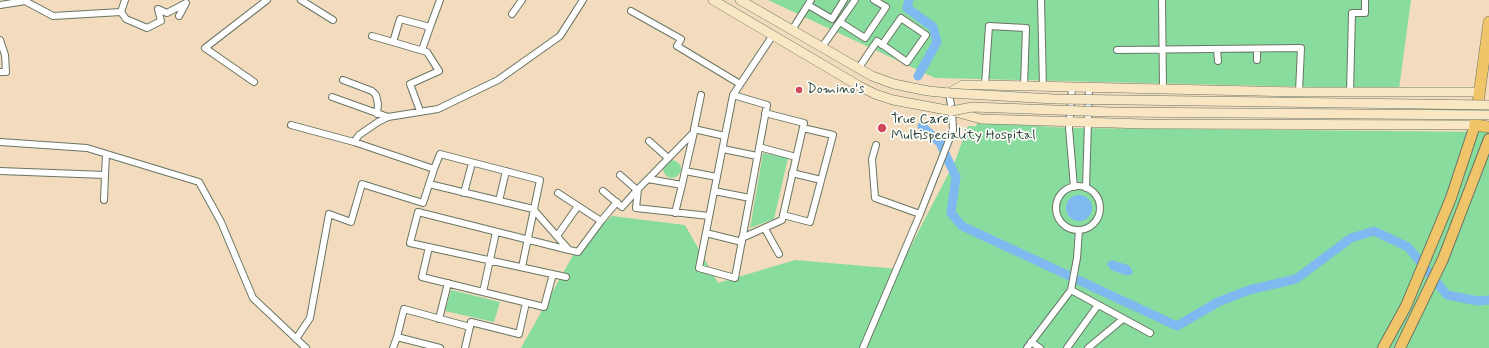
<!DOCTYPE html>
<html>
<head>
<meta charset="utf-8">
<style>
	body { margin:0 }
	canvas { display:block; background:#f3dcbd }
</style>
</head>
<body>
<canvas width="1489" height="348"></canvas>
<script>
const ctx = document.querySelector('canvas').getContext('2d');
ctx.lineJoin = 'round';
function fillPath(path, color) { ctx.fillStyle = color; ctx.fill(path, 'evenodd'); }
const toPath = rows => new Path2D(rows.map(r => 'M' + r).join(''));
function strokePath(path, color, width, dash) { ctx.strokeStyle = color; ctx.lineWidth = width; ctx.lineCap = dash ? 'butt' : 'round'; ctx.setLineDash(dash || []); ctx.stroke(path); }
function write(font, color, halo, rows, align = 'center') {
  ctx.font = font + ' Mynerve,sans-serif'; ctx.lineWidth = 3.5; ctx.setLineDash([]); ctx.textBaseline = 'middle'; ctx.strokeStyle = halo; ctx.fillStyle = color; for (const [text, x, y, turn = 0] of rows) {
    ctx.save(); ctx.translate(x, y); ctx.rotate((+turn || 0) * Math.PI / 180); ctx.textAlign = isNaN(turn) ? turn : align; if (halo) ctx.strokeText(text, 0, 0); ctx.fillText(text, 0, 0); ctx.restore();
  }
}
fillPath(toPath([
	[768,0,1411,0,1399,89,935,78],
	[978,122,1069,128,1489,132,1489,348,521,348,577,248,612,216,685,225,718,283,795,260,899,269,955,161,968,126,976,126],
	[763,153,788,158,774,219,750,228],
	'663 169a9 9 0 1 1 18 0a9 9 0 1 1-18 0Z',
	[451,290,500,302,494,322,445,311]
]), '#88dc9e');
fillPath(toPath([
	'1066 208a13 13 0 1 1 26 0a13 13 0 1 1-26 0Z',
	[1111,260,1128,265,1131,268,1133,273,1131,275,1125,275,1111,270,1107,264]
]), '#7fb9f0');
strokePath(toPath([
	[909,0,907,8,933,27,937,42,918,76],
	[922,126,940,143,956,177,951,213,962,226,1177,326,1218,302,1249,290,1296,279,1351,238,1374,231,1408,247,1447,295,1478,301,1489,300]
]), '#7fb9f0', 9);
const minor = toPath([
	[301,0,333,20],
	[1041,0,1043,87],
	[1162,0,1163,89],
	[0,5,25,1,53,16,121,12,125,0],
	[808,5,832,19,844,0],
	[631,11,681,39,677,46,740,84],
	[121,12,126,19,147,28,161,21,158,9,167,13,186,3,179,16],
	[512,14,522,0],
	[840,22,865,38,886,7,874,0],
	[792,30,811,0],
	[372,36,393,42],
	[0,40,5,55,6,72,0,72],
	[822,47,855,0],
	[1217,49,1218,61],
	[1257,49,1257,60],
	[422,50,430,27],
	[1117,50,1301,48,1299,92],
	[858,69,877,41,907,62,926,35,901,18,882,45],
	[343,80,372,91,376,95,378,104,377,114],
	[254,82,205,48,267,0],
	[985,85,989,26,1026,28,1024,86],
	[1072,87,1069,128,1074,187],
	[1350,92,1352,13,1365,13,1365,0],
	[733,95,767,105,735,278,699,268,733,95,773,35],
	[332,97,388,117],
	[420,111,410,84,439,71,427,52,393,42,400,19,430,27,440,0],
	[291,125,354,142,359,135,378,122,388,117,438,109,498,80,560,36,583,0],
	[694,129,701,95],
	[694,132,648,179,682,185,685,171,694,132,694,129,725,136],
	[649,141,668,158],
	[0,142,87,148,199,182,221,222,253,298,306,348],
	[876,145,872,159,875,198,920,214],
	[759,147,796,157],
	[723,149,757,156],
	[434,169,440,154,540,180,522,267],
	[0,171,105,175,106,154],
	[685,171,717,177],
	[792,173,821,180],
	[620,175,637,190],
	[648,179,638,189,636,208,709,216],
	[429,184,533,209,569,250,418,212,410,243,566,277],
	'1056 208a22 22 0 1 1 44 0a22 22 0 1 1-44 0Z',
	[1086,188,1089,87],
	[603,191,622,207,638,189],
	[714,191,750,198],
	[464,193,472,163],
	[558,193,601,221,578,252,569,250],
	[104,200,105,175],
	[499,201,506,171],
	[675,213,682,185],
	[783,215,810,222,833,135,803,128],
	[601,221,617,202],
	[765,229,779,254],
	[706,233,742,242],
	[557,236,578,206],
	[742,238,782,220,804,123,765,113],
	[429,247,422,277,544,307,553,274],
	[1071,290,1150,333],
	[483,292,496,232],
	[439,319,448,283],
	[296,339,310,318,329,214,351,222,362,184,423,203,434,169,354,142],
	[1031,342,1040,348],
	[393,348,397,337],
	[440,348,397,337,404,309,470,327],
	[465,348,471,322,519,334,525,307],
	[863,348,920,214,953,130,952,111,949,93],
	[1027,348,1071,290,1077,258,1079,230],
	[1067,348,1098,305],
	[1088,348,1123,319]
]);
const secondary = toPath([
	[713,0,859,86,875,94,893,100,952,111,981,119,1145,124,1475,125],
	[740,0,872,76,894,84,928,91,949,93,963,85,985,85,1299,92,1479,92]
]);
const primary = toPath([
	[1383,348,1406,306,1451,198,1475,125],
	[1400,348,1443,259,1489,139]
]);
const trunk = toPath([
	[1489,22,1475,125,1489,127]
]);
strokePath(minor, '#697564', 8);
strokePath(secondary, '#697564', 10);
strokePath(primary, '#697564', 12);
strokePath(trunk, '#697564', 12);
strokePath(minor, '#fff', 6);
strokePath(secondary, '#f9e7c3', 9);
strokePath(primary, '#f0c469', 10);
strokePath(trunk, '#f0c469', 11);
const secondaryBridge = toPath([
	[949,93,1054,99,1489,105],
	[952,111,972,107,1111,112,1489,115]
]);
strokePath(secondaryBridge, '#697564', 10, []);
strokePath(secondaryBridge, '#f9e7c3', 9);
for (const [x, y, r, color] of [
	[799,90,4,"#d1495b"],
	[882,128,5,"#d1495b"]
]) { const dot = new Path2D(); dot.arc(x, y, r, 0, 2 * Math.PI); ctx.fillStyle = color; ctx.fill(dot); strokePath(dot, '#fdfcf7', 1.5); }
write('14px', '#1f3d34', '#fdfcf7', [
	["Domino's",807,90],
	["True Care",891,120],
	["Multispeciality Hospital",891,136]
], 'left');
</script>
</body>
</html>
